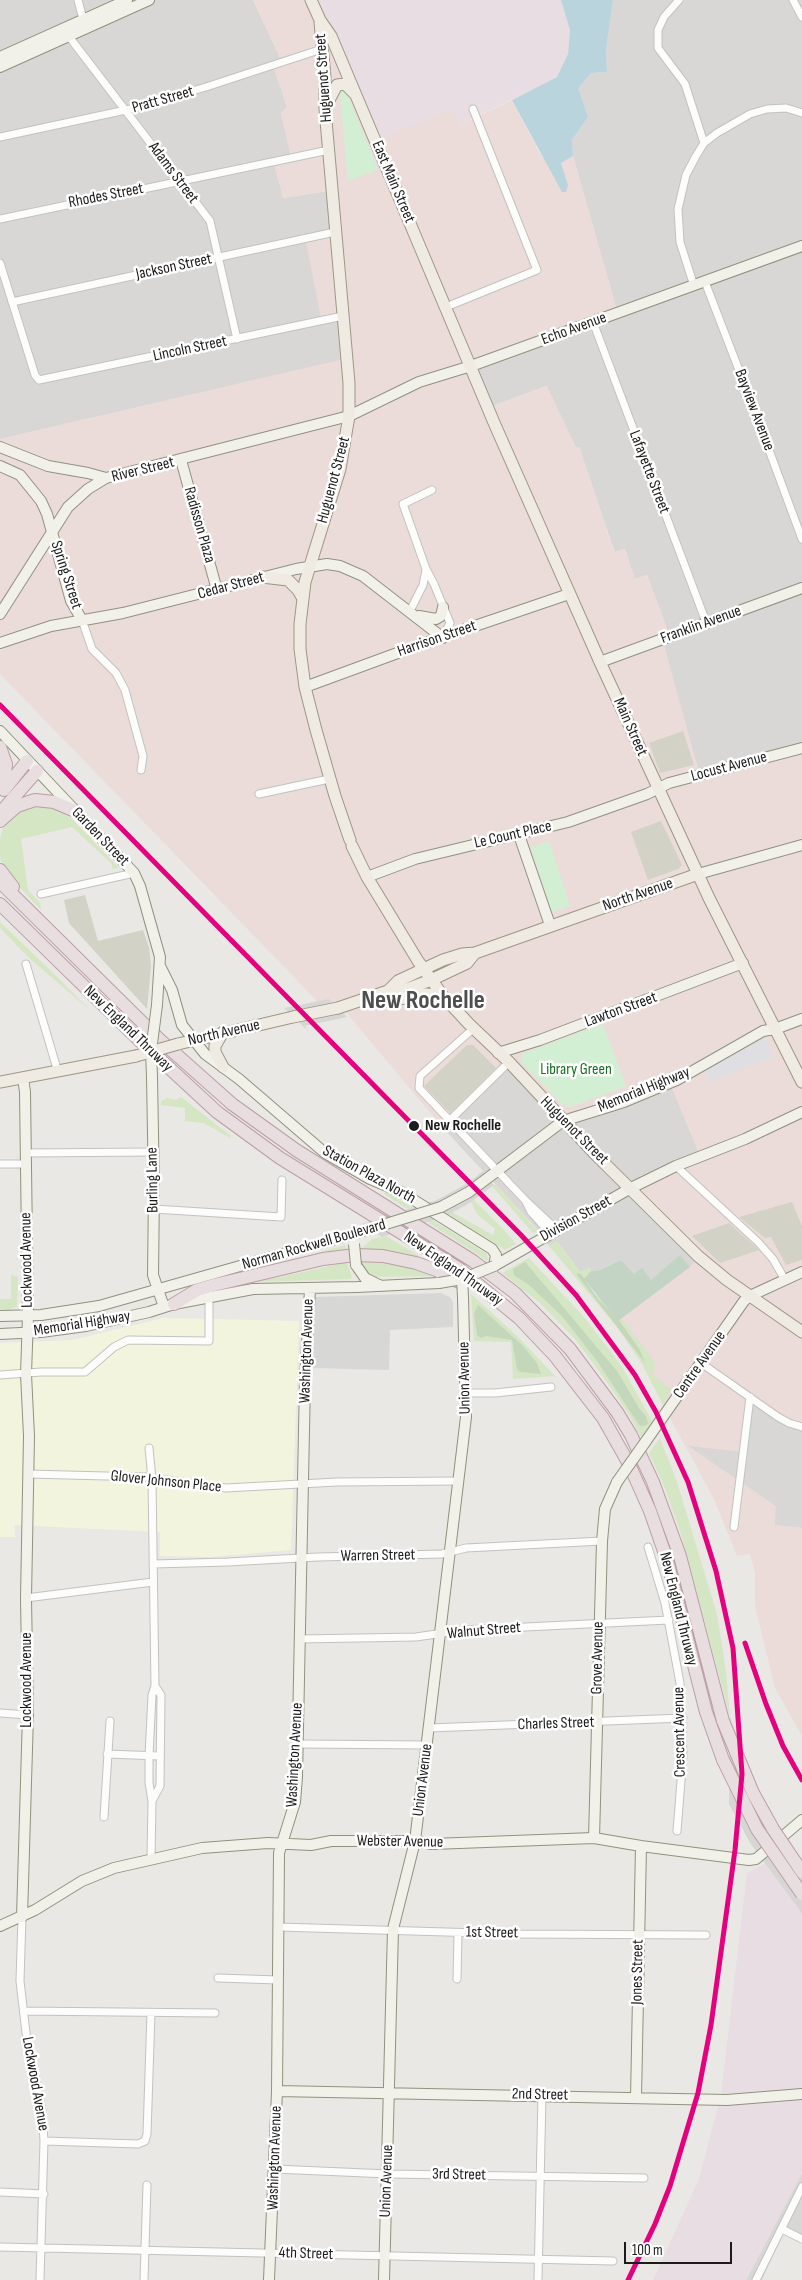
<!DOCTYPE html>
<html>
<head>
<meta charset="utf-8">
<style>
	body { margin:0 }
	#map { position:relative; width:802px; height:2280px; overflow:hidden; background:#e9e8e4; font-family:"Sofia Sans Condensed",sans-serif }
	canvas { display:block }
	.scale { position:absolute; left:624px; top:2242px; width:108px; height:22px; box-sizing:border-box; border:2px solid #1b1b1b; border-top:0; padding-left:6px; font-size:15px; line-height:18px; white-space:nowrap; color:#1b1b1b; -webkit-text-stroke:4px #fff; paint-order:stroke }
</style>
</head>
<body>
<div id="map">
<canvas width="802" height="2280"></canvas>
<div class="scale">100 m</div>
</div>
<script>
const ctx = document.querySelector('canvas').getContext('2d');
ctx.lineJoin = 'round';
function fillPath(path, color) { ctx.fillStyle = color; ctx.fill(path, 'evenodd'); }
const toPath = rows => new Path2D(rows.map(r => 'M' + r).join(''));
function strokePath(path, color, width, dash) { ctx.strokeStyle = color; ctx.lineWidth = width; ctx.lineCap = dash ? 'butt' : 'round'; ctx.setLineDash(dash || []); ctx.stroke(path); }
function write(font, color, halo, rows, align = 'center') {
  ctx.font = font + ' "Sofia Sans Condensed",sans-serif'; ctx.lineWidth = 5; ctx.setLineDash([]); ctx.textBaseline = 'middle'; ctx.strokeStyle = halo; ctx.fillStyle = color; for (const [text, x, y, turn = 0] of rows) {
    ctx.save(); ctx.translate(x, y); ctx.rotate((+turn || 0) * Math.PI / 180); ctx.textAlign = isNaN(turn) ? turn : align; if (halo) ctx.strokeText(text, 0, 0); ctx.fillText(text, 0, 0); ctx.restore();
  }
}
fillPath(toPath([
	[0,0,253,0,283,64,274,68,287,107,281,113,292,160,283,198,334,190,348,359,0,439],
	[613,0,802,0,802,746,699,773,662,641,670,637,647,575,635,579,625,549,615,553,579,447,576,448,546,386,490,407,474,367,618,314,573,156,572,140,588,117,577,88,591,73,607,72,606,50],
	[510,1060,669,1081,701,1156,543,1239,536,1232,537,1229,442,1127],
	[751,1402,802,1428,802,1528,775,1525,687,1445,744,1451],
	[802,2173,802,2243,783,2234,762,2280,746,2280]
]), '#d8d7d5');
fillPath(toPath([
	[253,0,309,0,453,109,462,124,512,100,540,154,568,185,561,163,573,156,618,314,475,367,490,407,547,386,576,447,579,447,614,552,625,549,635,579,647,575,670,638,663,641,699,773,802,746,802,1428,752,1402,744,1452,688,1446,776,1506,775,1525,802,1528,802,1736,775,1688,755,1606,755,1573,750,1554,737,1556,714,1499,663,1405,671,1389,653,1374,639,1344,626,1324,619,1320,631,1189,700,1156,669,1081,564,1119,510,1060,442,1127,340,1005,324,1008,0,674,0,439,348,358,345,314,321,318,306,242,337,235,334,190,283,198,274,164,292,160,281,113,287,107,274,67,283,64]
]), '#ebdcda');
fillPath(toPath([
	[309,0,561,0,570,29,568,54,557,77,461,124,453,109,378,140],
	[768,1862,802,1906,802,2173,746,2280,653,2280,699,2179,721,2095,747,1873]
]), '#e7dde2');
fillPath(toPath([
	[163,1318,299,1321,291,1550,211,1557,160,1556,160,1532,14,1525,15,1537,0,1537,0,1343,73,1340]
]), '#f3f4de');
fillPath(toPath([
	[631,1189,697,1258,690,1267,680,1256,651,1280,634,1274,621,1260,600,1270,580,1272,557,1241,549,1246,543,1239],
	[441,1293,450,1297,453,1302,453,1327,390,1330,389,1370,312,1368,315,1297]
]), '#d7d7d5');
fillPath(toPath([
	[683,731,694,765,660,773,649,743],
	[661,821,682,865,678,869,648,880,631,832],
	[85,895,98,941,143,930,149,947,151,967,147,1009,69,923,64,900],
	[467,1045,473,1045,496,1068,450,1113,424,1086],
	[792,1202,802,1226,802,1260,786,1265,771,1237,765,1238,739,1217],
	[729,1223,759,1250,720,1263,692,1236]
]), '#d2d2c6');
fillPath(toPath([
	[41,805,53,807,71,818,119,868,112,869,112,864,72,827,21,839,28,890,40,903,41,910,12,879,1,861,0,855,0,839,3,828,12,816,26,808],
	[0,922,46,966,91,1011,30,959,0,928],
	[181,1097,231,1136,230,1138,204,1123,185,1121,185,1108,161,1105,161,1101,167,1098,176,1100],
	[494,1185,496,1185,537,1230,536,1232,533,1233,492,1186],
	[386,1191,487,1254,488,1261,384,1194],
	[472,1198,503,1229,516,1244,505,1250,445,1212,448,1210,493,1235,495,1229,477,1214,470,1200],
	[386,1236,424,1259,422,1261,403,1256,265,1268,345,1245,346,1249,360,1250,372,1239],
	[557,1241,580,1272,590,1267,592,1276,585,1284,626,1324,656,1364,653,1374,671,1389,663,1405,642,1364,617,1327,549,1246],
	[529,1258,584,1317,621,1365,652,1421,641,1437,628,1413,604,1378,575,1339,540,1303,502,1273],
	[359,1260,388,1262,413,1267,438,1276,375,1277,366,1273],
	[347,1262,352,1278,349,1279,252,1282,252,1280,276,1278],
	[11,1275,18,1277,17,1306,9,1310,0,1309,0,1299,11,1299],
	[471,1294,518,1337,555,1376,513,1379,511,1342,474,1341],
	[660,1438,677,1482,717,1614,726,1671,730,1717,682,1537,664,1486,649,1453]
]), '#d5e6c4');
fillPath(toPath([
	[525,1262,617,1371,639,1408,646,1416,648,1424,643,1426,639,1425,597,1361,562,1316,529,1285,514,1275,513,1269],
	[578,1273,581,1274,598,1299,618,1319,640,1350,645,1363,577,1275],
	[478,1305,523,1346,537,1363,541,1374,520,1372,517,1369,512,1340,486,1336,481,1338,477,1335,474,1314]
]), '#c4d7ba');
fillPath(toPath([
	[680,1255,690,1267,618,1321,584,1279,591,1271,600,1270,621,1260,634,1274,642,1268,651,1280]
]), '#c3d4c4');
fillPath(toPath([
	[342,91,346,92,378,169,348,181,340,93],
	[549,841,570,906,552,912,531,847],
	[603,1024,626,1086,571,1107,562,1104,521,1062,522,1054]
]), '#d2efd3');
fillPath(toPath([
	[764,1037,773,1057,710,1082,705,1070]
]), '#dfdee3');
fillPath(toPath([
	[561,0,613,0,606,50,607,72,591,73,578,88,588,117,572,140,573,156,561,163,568,185,566,192,562,192,512,100,557,77,568,54,570,30]
]), '#b9d4dc');
fillPath(toPath([
	[329,999,347,1017,305,1026,308,1031,284,1008],
	[483,1171,494,1185,468,1204,448,1215,382,1237,361,1224,437,1200,468,1183],
	[730,1717,752,1778,770,1812,802,1863,802,1913,750,1843,729,1804]
]), '#d6d6d5');
const street = toPath([
	[78,0,84,23],
	[679,0,664,17,658,30,658,48,685,84,704,143],
	[793,0,802,17],
	[67,34,210,221,237,339],
	[0,137,126,110,206,87,322,49],
	[0,219,329,150],
	[0,263,35,375,39,380,343,316],
	[705,282,749,396,802,539],
	[694,286,680,242,678,209,686,175,696,156,704,143,717,133,750,114,767,109,786,108,802,113],
	[12,302,335,232],
	[446,307,537,270,473,109],
	[593,322,706,622],
	[432,490,403,504,426,569,434,584,450,623,443,638],
	[410,611,423,585,426,570],
	[82,620,92,649,116,673,125,690,143,756,141,770],
	[259,794,329,779],
	[41,894,134,873],
	[26,964,58,1072],
	[474,1028,420,1076,419,1088,525,1200,556,1229],
	[449,1121,509,1062],
	[26,1153,153,1152],
	[0,1164,26,1164],
	[676,1166,758,1242,773,1259,785,1280],
	[526,1202,531,1212,550,1233],
	[154,1209,281,1217,282,1180],
	[701,1363,778,1417,789,1423,802,1427],
	[0,1375,41,1372,85,1372,114,1347,128,1340,209,1341,209,1297],
	[467,1393,495,1393,551,1387],
	[149,1448,152,1479,155,1686,152,1695,149,1756,149,1783,152,1801,151,1858],
	[28,1474,145,1477,226,1488,337,1482,457,1481],
	[734,1527,750,1397],
	[648,1547,665,1603,680,1683,683,1756,677,1831],
	[153,1564,228,1562,318,1557,442,1554,466,1548,602,1541],
	[26,1598,153,1582],
	[299,1639,416,1637,464,1630,669,1620],
	[0,1713,28,1715],
	[429,1728,683,1718],
	[298,1744,427,1745],
	[107,1754,160,1756],
	[152,1801,160,1786,161,1695,155,1686],
	[104,1817,110,1721],
	[22,1917,20,1981,26,2033,42,2111,44,2141,40,2280],
	[279,1927,513,1934,706,1935],
	[218,1978,278,1980],
	[457,1979,458,1933],
	[24,2011,215,2013],
	[44,2141,138,2144,145,2141,147,2134,151,2013],
	[275,2169,388,2174,644,2178],
	[0,2192,44,2194],
	[782,2229,802,2239],
	[0,2247,613,2261],
	[144,2280,147,2185],
	[538,2280,542,2095],
	[756,2280,802,2187]
]);
const secondary = toPath([
	[0,57,127,0],
	[0,67,149,0],
	[0,447,48,466,88,473,106,478],
	[181,460,217,590],
	[0,466,20,475,41,501,47,514,71,601,82,620],
	[0,614,68,507,88,489,106,478,349,416,419,382,471,366,802,246],
	[419,616,436,619,441,616,443,607],
	[0,643,51,626,123,613,296,569,327,564,340,566,363,576,443,638],
	[600,662,802,588],
	[305,687,422,644,569,594],
	[0,731,134,873,140,886,160,957,157,1005],
	[519,835,550,925],
	[698,874,802,845],
	[367,877,415,859,568,822,647,794,669,783,802,748],
	[160,966,172,990,182,1025,205,1054,239,1079,325,1153,370,1179,401,1192,492,1249,496,1255,494,1266],
	[498,1053,540,1040,743,963],
	[152,1077,154,1190,153,1275,164,1307],
	[493,1174,563,1121,624,1102,677,1080,763,1031,775,1029,802,1019],
	[356,1265,365,1278,379,1285],
	[494,1266,631,1188,676,1166,745,1139,802,1112],
	[0,1316,41,1315,99,1306,360,1232],
	[0,1334,41,1332,86,1326,149,1312,174,1304,253,1289,357,1287,439,1283],
	[646,1441,744,1301,750,1296,802,1272],
	[594,1838,602,1541,605,1509,617,1482],
	[22,1917,28,1715,26,1598,29,1436,26,1374,28,1316,25,1092,23,1078],
	[0,1926,35,1910,82,1881,114,1868,202,1848,268,1843,311,1845,331,1841,415,1841,432,1844,594,1838,641,1846,749,1860,756,1859,802,1820],
	[277,2091,727,2100,802,2094],
	[636,2098,641,1846],
	[269,2280,277,2091,279,1853,295,1802,297,1777,305,1381,310,1289],
	[384,2280,393,1929,415,1841,466,1417,463,1297]
]);
const primary = toPath([
	[311,0,320,20,331,36,495,425,600,662,709,898,802,1082],
	[320,22,325,77,325,109,349,383,349,416,340,469,305,582,300,624,300,649,305,687,316,730,335,796,350,840],
	[327,104,337,85,345,84,354,93],
	[262,577,288,580,298,590,302,597],
	[352,846,367,877,418,961,443,996,469,1024,509,1062,597,1156,698,1256,727,1280,802,1332],
	[388,991,402,991,431,980,467,963,475,953],
	[368,1002,376,1003,427,994,443,996],
	[338,1008,388,991,398,981,443,960,462,954,475,953,698,874],
	[178,1044,293,1017],
	[223,1067,215,1052,215,1046,223,1032],
	[0,1082,136,1056]
]);
const highway = toPath([
	[0,747,6,764,4,790],
	[4,790,27,761],
	[0,813,37,771],
	[0,821,17,806,35,800,54,802,75,811],
	[0,870,13,887],
	[0,882,160,1040,232,1104,296,1150,473,1261,515,1293,570,1349,617,1412,631,1435,653,1482,680,1556,723,1721],
	[0,904,139,1040,217,1112,280,1158,458,1268,519,1318,555,1356,603,1418,629,1464,650,1511,667,1560,706,1712,723,1760],
	[174,1304,197,1290,214,1285,323,1259,355,1255,383,1256,416,1263,436,1270,463,1284]
]);
strokePath(street, '#c2c2c0', 9);
strokePath(secondary, '#90927e', 12);
strokePath(primary, '#9e9683', 13);
strokePath(highway, '#bc9ea6', 14);
strokePath(street, '#fcfcfb', 7);
strokePath(secondary, '#f1f1e9', 10);
strokePath(primary, '#efebe3', 11);
strokePath(highway, '#e8dedf', 12);
const rail = toPath([
	[0,705,521,1235]
]);
strokePath(rail, '#c9c9c8', 4);
strokePath(rail, '#fff', 2, [5.5]);
const secondaryBridge = toPath([
	[152,1077,151,1051,157,1005],
	[360,1232,441,1207,469,1192,493,1174],
	[354,1244,356,1265],
	[462,1279,463,1297],
	[439,1283,462,1279,494,1266],
	[617,1482,646,1441]
]);
const primaryBridge = toPath([
	[293,1017,338,1008],
	[136,1056,178,1044]
]);
const highwayBridge = toPath([
	[723,1721,753,1793,773,1829,802,1872],
	[723,1760,757,1829,802,1894]
]);
strokePath(secondaryBridge, '#90927e', 12, []);
strokePath(primaryBridge, '#9e9683', 13, []);
strokePath(highwayBridge, '#bc9ea6', 14, []);
strokePath(secondaryBridge, '#f1f1e9', 10);
strokePath(primaryBridge, '#efebe3', 11);
strokePath(highwayBridge, '#e8dedf', 12);
strokePath(toPath([
	[0,705,521,1235,576,1295,635,1375,656,1412,688,1482,716,1571,733,1648,742,1774,735,1850,711,2025,698,2093,670,2186,655,2224,628,2280],
	[745,1643,766,1704,783,1746,802,1780]
]), '#e5007d', 5);
for (const [x, y, r, color] of [
	[414,1126,6,"#1b1b1b"]
]) { const dot = new Path2D(); dot.arc(x, y, r, 0, 2 * Math.PI); ctx.fillStyle = color; ctx.fill(dot); strokePath(dot, '#fff', 2); }
write('16px', '#1b1b1b', '#fff', [
	["Huguenot Street",324,78,-94],
	["Pratt Street",163,100,-16],
	["Adams Street",173,173,53],
	["East Main Street",393,182,67],
	["Rhodes Street",106,196,-11],
	["Jackson Street",174,267,-12],
	["Echo Avenue",574,329,-20],
	["Lincoln Street",190,349,-12],
	["Bayview Avenue",754,410,69],
	["River Street",143,470,-14],
	["Lafayette Street",649,472,69],
	["Huguenot Street",334,480,-75],
	["Radisson Plaza",199,525,74],
	["Spring Street",66,575,72],
	["Cedar Street",231,586,-15],
	["Franklin Avenue",701,625,-20],
	["Harrison Street",437,639,-19],
	["Main Street",630,727,66],
	["Locust Avenue",729,767,-15],
	["Le Count Place",513,835,-13],
	["Garden Street",100,837,46],
	["North Avenue",638,895,-19],
	["Lawton Street",621,1010,-20],
	["New England Thruway",128,1029,44],
	["North Avenue",224,1033,-13],
	["Memorial Highway",644,1090,-22],
	["Huguenot Street",574,1131,45],
	["Station Plaza North",369,1175,29],
	["Burling Lane",153,1180,-91],
	["Division Street",576,1219,-29],
	["Norman Rockwell Boulevard",314,1245,-16],
	["Lockwood Avenue",27,1260,-91],
	["New England Thruway",453,1269,35],
	["Memorial Highway",82,1324,-9],
	["Washington Avenue",307,1351,-88],
	["Centre Avenue",700,1365,-55],
	["Union Avenue",465,1378,-91],
	["Glover Johnson Place",166,1482,6],
	["Warren Street",378,1556,-1],
	["New England Thruway",678,1609,76],
	["Walnut Street",484,1631,-5],
	["Grove Avenue",598,1658,-89],
	["Lockwood Avenue",27,1680,-90],
	["Charles Street",556,1724,-2],
	["Crescent Avenue",680,1732,-91],
	["Washington Avenue",295,1755,-87],
	["Union Avenue",423,1780,-83],
	["Webster Avenue",400,1842,1],
	["1st Street",492,1933,1],
	["Jones Street",638,1972,-89],
	["Lockwood Avenue",35,2084,80],
	["2nd Street",540,2095,1],
	["Washington Avenue",275,2158,-88],
	["3rd Street",459,2175,1],
	["Union Avenue",387,2181,-88],
	["4th Street",306,2254,2]
]);
write('16px', '#12711b', '#fff', [
	["Library Green",576,1070]
]);
write('bold 16px', '#1b1b1b', '#fff', [
	["New Rochelle",425,1126]
], 'left');
write('bold 26px', '#4e4e4e', '#fff', [
	["New Rochelle",423,1001]
]);
</script>
</body>
</html>
